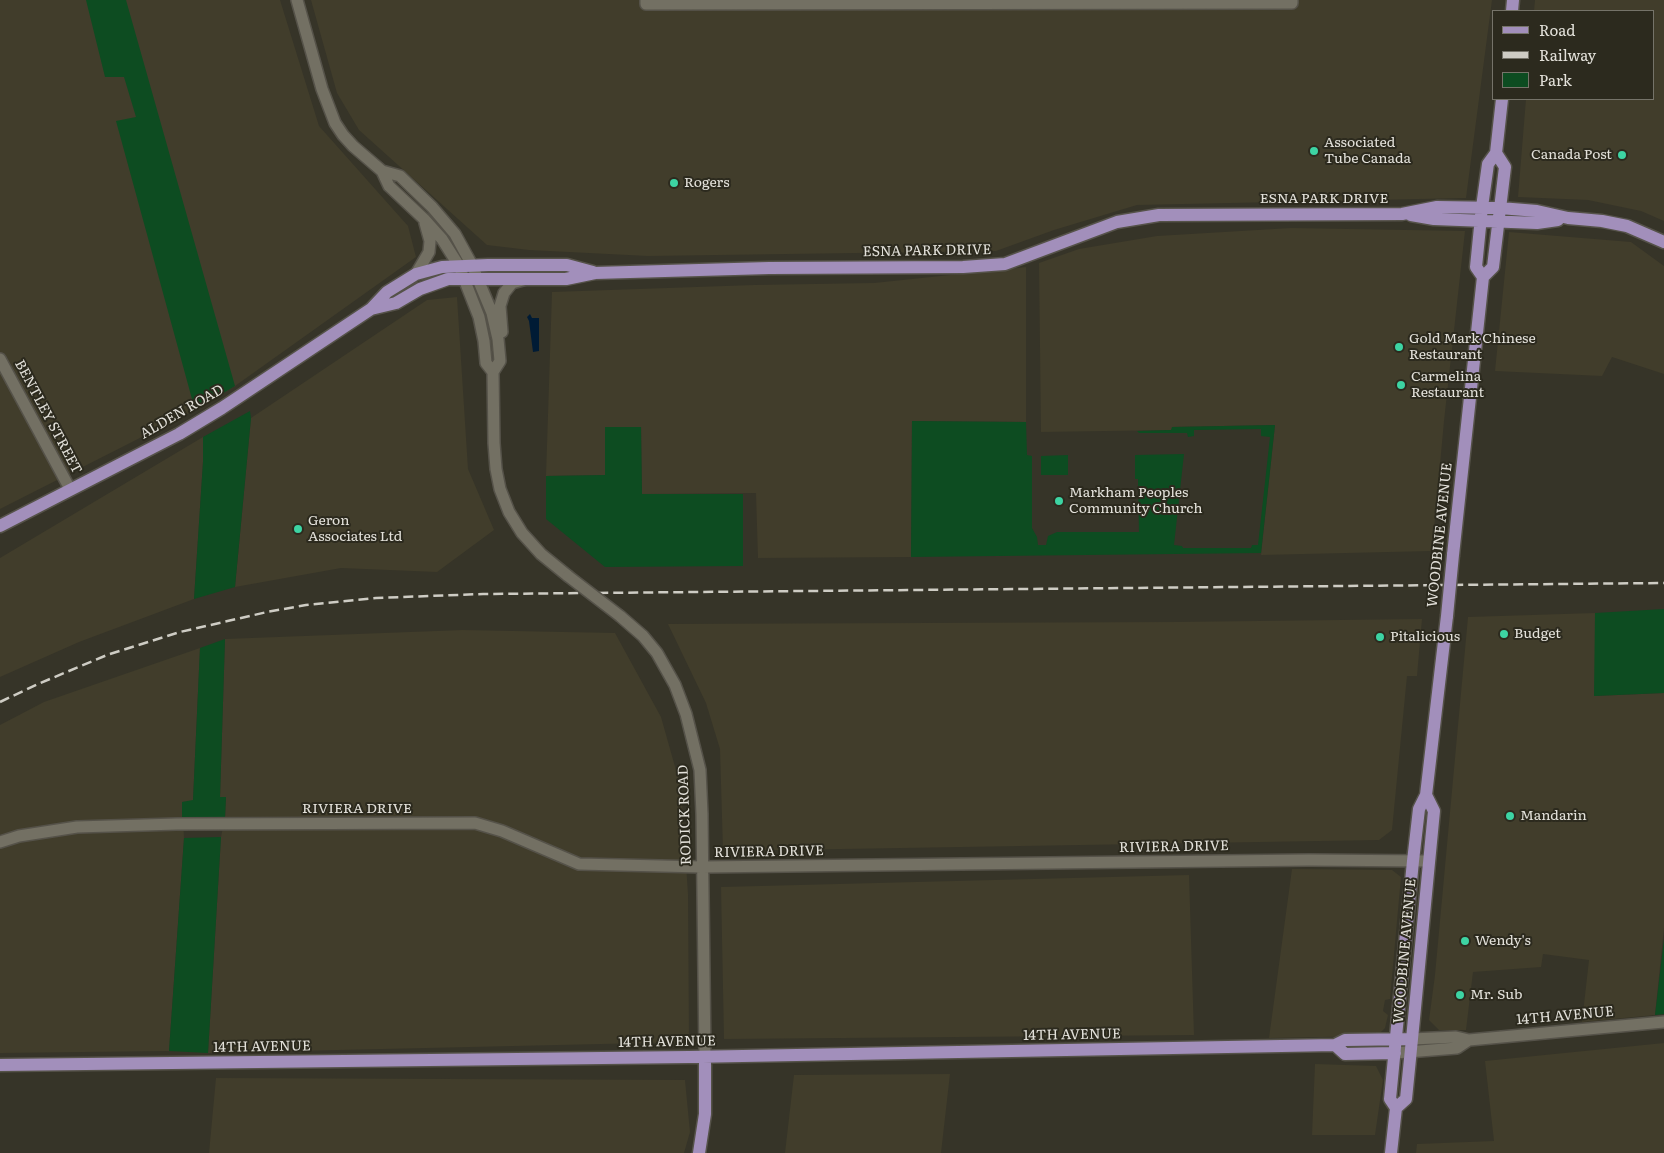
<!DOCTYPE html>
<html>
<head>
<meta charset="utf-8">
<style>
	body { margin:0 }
	#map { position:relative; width:1664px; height:1153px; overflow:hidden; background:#363428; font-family:Literata,serif }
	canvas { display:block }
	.legend { position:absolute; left:1492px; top:10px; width:162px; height:90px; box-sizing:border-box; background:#2c2a1e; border:1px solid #757369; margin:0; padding:6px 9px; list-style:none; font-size:15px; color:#e3e1da }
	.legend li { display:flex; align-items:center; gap:10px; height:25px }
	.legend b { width:25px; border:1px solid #757369 }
</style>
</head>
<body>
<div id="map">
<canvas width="1664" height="1153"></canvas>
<ul class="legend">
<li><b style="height:6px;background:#a28fbb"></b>Road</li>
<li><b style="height:6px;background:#ceccc4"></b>Railway</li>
<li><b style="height:14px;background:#0d4c21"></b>Park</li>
</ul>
</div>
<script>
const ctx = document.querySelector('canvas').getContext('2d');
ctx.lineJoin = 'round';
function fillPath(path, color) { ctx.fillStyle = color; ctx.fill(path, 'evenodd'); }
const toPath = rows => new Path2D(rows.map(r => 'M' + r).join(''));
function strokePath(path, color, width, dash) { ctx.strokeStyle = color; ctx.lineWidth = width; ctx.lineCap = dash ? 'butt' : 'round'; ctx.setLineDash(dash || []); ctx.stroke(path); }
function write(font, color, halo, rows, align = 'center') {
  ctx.font = font + ' Literata,serif'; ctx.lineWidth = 4; ctx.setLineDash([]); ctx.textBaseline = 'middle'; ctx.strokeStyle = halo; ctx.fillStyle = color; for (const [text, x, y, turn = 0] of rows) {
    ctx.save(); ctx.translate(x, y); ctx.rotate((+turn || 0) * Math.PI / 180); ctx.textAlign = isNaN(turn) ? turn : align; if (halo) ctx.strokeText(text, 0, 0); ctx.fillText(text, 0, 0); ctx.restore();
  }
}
fillPath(toPath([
	[0,0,280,0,319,126,408,226,416,257,235,386,195,410,0,509],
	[311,0,1492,0,1466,198,1137,205,1054,230,996,251,648,256,529,250,487,245,359,130,337,93],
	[1535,0,1664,0,1664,221,1641,211,1588,200,1518,197,1526,99,1653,99,1653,11,1534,11],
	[1291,228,1465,231,1444,421,1432,551,1261,555,1275,425,1172,427,1172,430,1041,432,1039,263,1079,249,1157,236],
	[1509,232,1631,242,1664,266,1664,374,1612,357,1602,376,1495,371],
	[1026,267,1026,422,912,421,911,557,758,558,756,493,642,494,641,427,606,475,546,476,552,292,754,285,874,283],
	[457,297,468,469,494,530,437,572,341,568,235,587,251,418,427,300],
	[203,437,203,462,194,599,79,642,0,677,0,558],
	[1595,613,1595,696,1664,693,1664,928,1655,1015,1582,1022,1589,960,1543,954,1541,967,1473,972,1466,1030,1439,1030,1429,1020,1435,975,1468,617],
	[1422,619,1417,676,1407,676,1392,830,1379,840,723,851,720,749,706,703,668,624,1175,622],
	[463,630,615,633,661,717,681,788,688,894,689,1042,208,1053,221,837,225,818,226,797,220,797,225,639],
	[200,648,193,801,182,802,184,838,169,1051,0,1053,0,725,44,702],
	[1292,869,1392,870,1401,877,1390,999,1385,1000,1383,1011,1388,1015,1385,1028,1377,1036,1269,1038],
	[1189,875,1194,1035,724,1039,721,887],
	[1664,1043,1664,1153,1416,1153,1417,1144,1494,1141,1485,1061],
	[1315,1064,1376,1066,1383,1080,1375,1135,1312,1135],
	[950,1074,941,1153,785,1153,794,1075],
	[216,1078,685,1080,690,1132,684,1153,209,1153]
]), '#413d2b');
fillPath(toPath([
	[86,0,126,0,235,386,195,410,116,121,136,117,124,77,105,77],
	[250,411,251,418,235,587,194,599,203,462,203,437],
	[912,421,1026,422,1027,455,1032,456,1032,528,1037,537,1038,545,1046,545,1048,536,1057,532,1139,532,1138,479,1135,479,1135,455,1184,454,1174,545,1182,546,1183,548,1251,548,1252,545,1258,545,1270,437,1261,436,1261,429,1194,430,1194,436,1188,437,1187,433,1139,433,1137,431,1171,430,1172,427,1275,425,1261,553,911,557],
	[605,427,641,427,642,494,743,494,743,566,605,567,546,519,546,476,605,475],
	[1068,455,1068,475,1041,475,1041,456],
	[1664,609,1664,693,1594,696,1595,613],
	[225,639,220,797,226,797,225,818,182,818,182,802,193,800,200,648],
	[221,837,208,1053,169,1051,184,838],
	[1664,939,1664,1014,1655,1015]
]), '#0d4c21');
fillPath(toPath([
	[530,314,532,318,539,318,539,351,533,352,529,321,527,317]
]), '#001b35');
const minor = toPath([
	[297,0,322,89,335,123,343,135,353,146,382,171,389,186,424,219,442,239,459,266,479,317,484,341,486,363,493,372],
	[646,0,646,4,1292,3,1292,0],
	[382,171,400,176,432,207,455,234,472,265,492,313,498,339,500,361,493,372,494,443,496,469,500,489,509,512,522,533,541,554,568,576],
	[416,274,429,252,430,241,425,223],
	[502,332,500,306,504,293,512,283,523,280],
	[0,359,70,489],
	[620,616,643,636,657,653,675,685,686,714,700,770,702,814,705,1057],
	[0,842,19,836,77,827,177,824,475,823,502,831,579,864,702,867,1309,860,1429,861],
	[1412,1039,1456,1037,1469,1040,1664,1022],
	[1395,1053,1457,1048,1469,1040]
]);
const major = toPath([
	[1512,11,1513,0],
	[1411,215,1434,219,1537,223,1558,220],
	[1483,277,1476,267,1482,207,1488,164,1496,153,1502,99],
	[371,309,396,303,420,289,448,279,566,279,595,273,769,268,963,267,1005,264,1117,222,1159,215,1402,214,1437,207,1500,208,1537,211,1568,218,1602,221,1627,226,1664,242],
	[0,526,179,434,222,408,371,309,387,292,416,274,442,267,488,265,567,265,593,272],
	[1453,555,1483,277,1493,267,1505,167,1496,153],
	[1335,1045,1345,1054,1395,1053],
	[0,1065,689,1057,1335,1045,1345,1040,1412,1039],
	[1396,1108,1406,1099,1412,1039,1434,811,1426,795],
	[699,1153,705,1114,705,1057],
	[1391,1153,1396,1108,1390,1099,1413,861,1419,809,1426,795,1447,616]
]);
strokePath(minor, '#555249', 14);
strokePath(major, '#555249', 15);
strokePath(minor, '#737063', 11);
strokePath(major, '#a28fbb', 12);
strokePath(toPath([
	[0,702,38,684,107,655,180,632,267,612,306,605,376,598,483,594,1664,583]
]), '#ceccc4', 2.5, [10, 5]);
const minorBridge = toPath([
	[568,576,620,616]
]);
const majorBridge = toPath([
	[1447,616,1453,555]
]);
strokePath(minorBridge, '#555249', 14, []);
strokePath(majorBridge, '#555249', 15, []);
strokePath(minorBridge, '#737063', 11);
strokePath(majorBridge, '#a28fbb', 12);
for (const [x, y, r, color] of [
	[1314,151,5,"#3dd4a3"],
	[1622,155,5,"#3dd4a3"],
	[674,183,5,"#3dd4a3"],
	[1399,347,5,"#3dd4a3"],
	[1401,385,5,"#3dd4a3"],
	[1059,501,5,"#3dd4a3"],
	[298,529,5,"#3dd4a3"],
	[1504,634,5,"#3dd4a3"],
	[1380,637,5,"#3dd4a3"],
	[1510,816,5,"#3dd4a3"],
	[1465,941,5,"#3dd4a3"],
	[1460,995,5,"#3dd4a3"]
]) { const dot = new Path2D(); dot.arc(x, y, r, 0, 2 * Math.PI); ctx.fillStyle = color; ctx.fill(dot); strokePath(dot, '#2c2a1e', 2); }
write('14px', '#e3e1da', '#2c2a1e', [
	["Associated",1324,143],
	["Tube Canada",1324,159],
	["Canada Post",1612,155,"right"],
	["Rogers",684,183],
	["Gold Mark Chinese",1409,339],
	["Restaurant",1409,355],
	["Carmelina",1411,377],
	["Restaurant",1411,393],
	["Markham Peoples",1069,493],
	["Community Church",1069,509],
	["Geron",308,521],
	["Associates Ltd",308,537],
	["Budget",1514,634],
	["Pitalicious",1390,637],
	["Mandarin",1520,816],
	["Wendy's",1475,941],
	["Mr. Sub",1470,995]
], 'left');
write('14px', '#e3e1da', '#2c2a1e', [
	["ESNA PARK DRIVE",1324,199],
	["ESNA PARK DRIVE",927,251,-1],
	["ALDEN ROAD",182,412,-30],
	["BENTLEY STREET",48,417,62],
	["WOODBINE AVENUE",1440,535,-84],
	["RIVIERA DRIVE",357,809],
	["RODICK ROAD",685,815,-92],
	["RIVIERA DRIVE",1174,847,-1],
	["RIVIERA DRIVE",769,852,-1],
	["WOODBINE AVENUE",1405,951,-85],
	["14TH AVENUE",1565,1016,-5],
	["14TH AVENUE",1072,1035,-1],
	["14TH AVENUE",667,1042,-1],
	["14TH AVENUE",262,1047,-1]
]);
</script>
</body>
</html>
